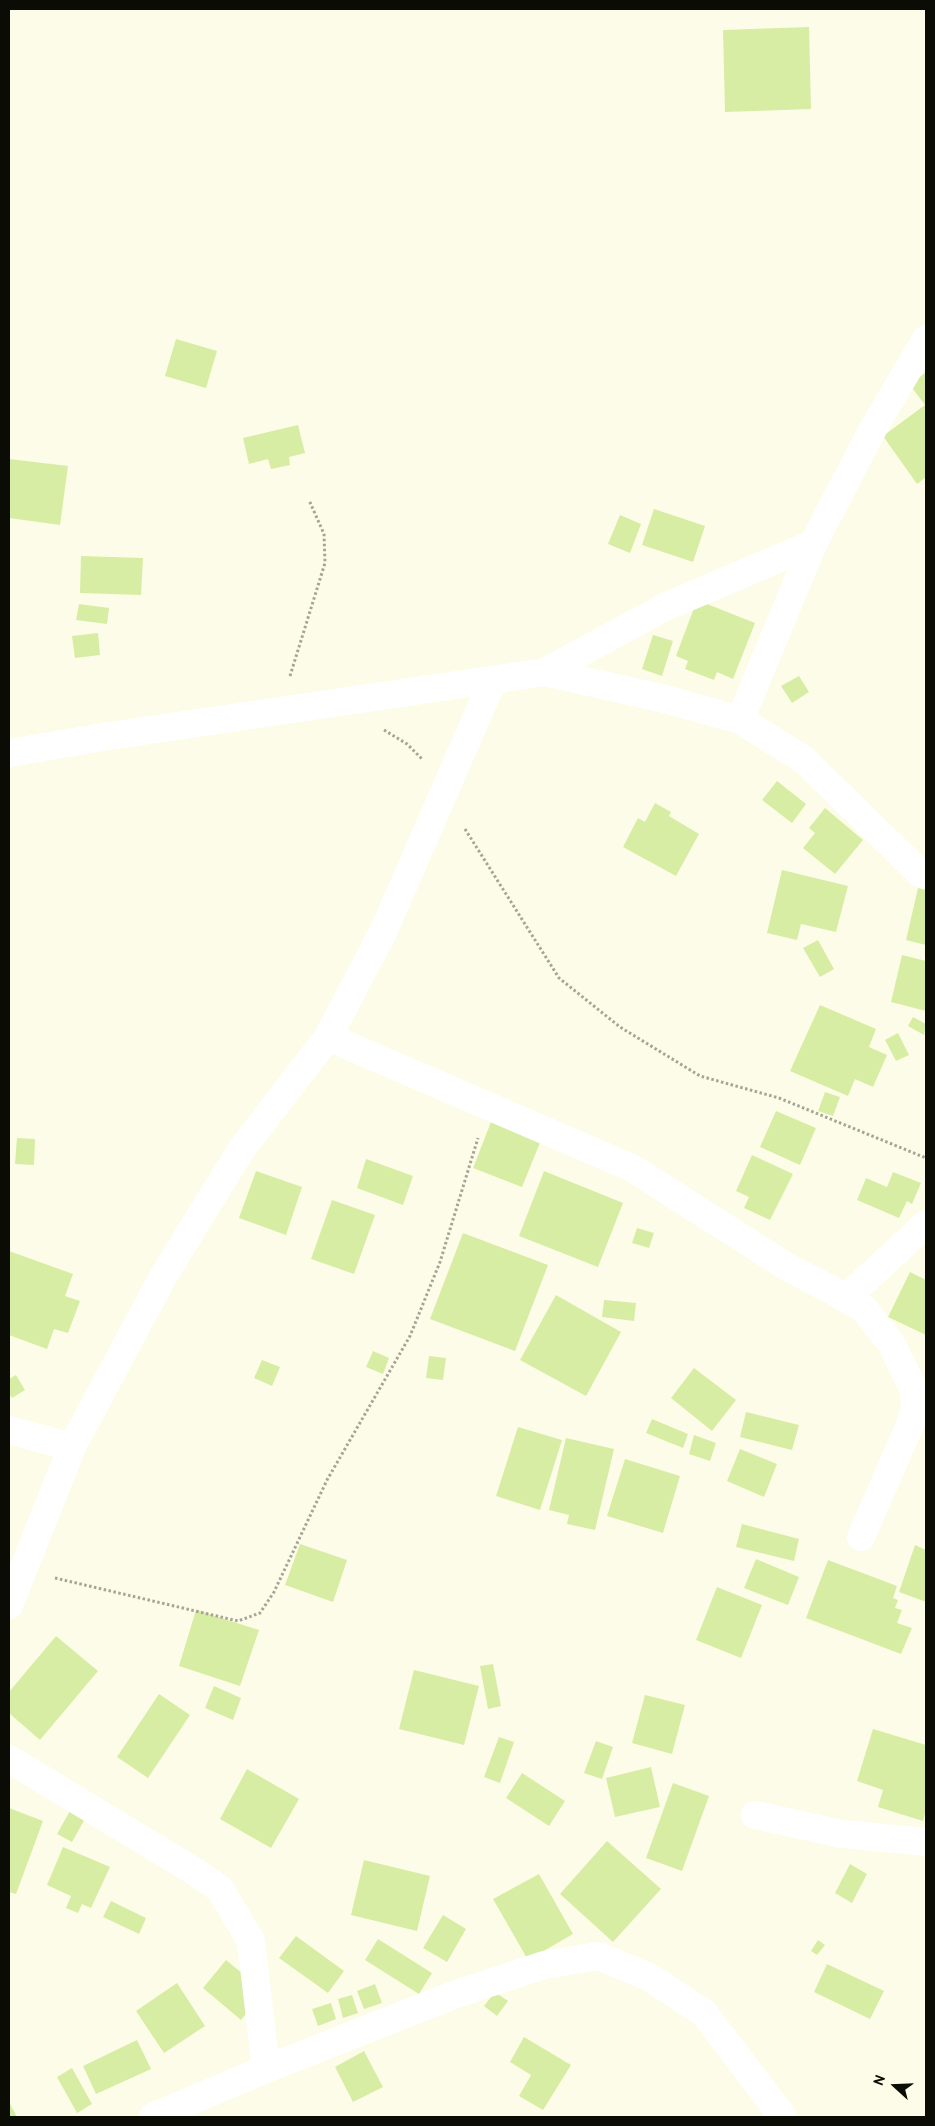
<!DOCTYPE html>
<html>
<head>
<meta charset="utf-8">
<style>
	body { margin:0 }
	#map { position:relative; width:935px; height:2126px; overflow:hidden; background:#fdfce8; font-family:Overpass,sans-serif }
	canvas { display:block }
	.frame { position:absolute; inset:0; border:10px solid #0c0c06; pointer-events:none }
	.north { position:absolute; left:870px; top:2061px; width:50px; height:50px; -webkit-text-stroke:4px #fdfce8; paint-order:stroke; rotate:290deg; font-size:14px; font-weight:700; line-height:20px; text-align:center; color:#0c0c06 }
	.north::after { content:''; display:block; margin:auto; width:18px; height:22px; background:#0c0c06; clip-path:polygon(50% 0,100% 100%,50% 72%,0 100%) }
</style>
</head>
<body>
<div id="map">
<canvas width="935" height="2126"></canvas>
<div class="frame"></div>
<div class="north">N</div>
</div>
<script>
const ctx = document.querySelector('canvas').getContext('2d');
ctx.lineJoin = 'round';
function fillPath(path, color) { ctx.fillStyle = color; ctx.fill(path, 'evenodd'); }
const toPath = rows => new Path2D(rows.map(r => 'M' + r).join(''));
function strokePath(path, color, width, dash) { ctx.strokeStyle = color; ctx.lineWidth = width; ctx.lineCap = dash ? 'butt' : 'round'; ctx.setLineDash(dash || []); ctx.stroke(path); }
fillPath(toPath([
	[809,27,811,109,725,112,723,30],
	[176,339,217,351,206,388,165,376],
	[926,372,926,477,917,484,883,436,925,405,910,385],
	[298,425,305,453,289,457,290,465,271,469,268,459,249,464,243,438],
	[9,459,68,466,60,525,9,518],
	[654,509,705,526,693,562,642,545],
	[620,515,641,524,630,553,608,544],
	[81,556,143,558,141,595,80,593],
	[697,600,755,623,733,679,717,672,714,680,685,669,688,661,676,656],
	[79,604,109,608,107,624,76,620],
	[98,633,100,655,75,658,72,636],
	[653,635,673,641,662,676,642,669],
	[799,676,809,692,792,703,781,686],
	[777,781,806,804,792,823,762,800],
	[655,803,671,812,669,816,699,834,676,876,623,847,638,818,645,822],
	[825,808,863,840,835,874,803,848,815,833,809,828],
	[782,870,848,886,836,932,801,924,797,940,767,933],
	[918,888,926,890,926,945,906,940],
	[818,940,834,969,820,977,803,948],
	[902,955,926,961,926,1011,891,1002],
	[820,1005,876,1029,869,1047,887,1055,873,1087,855,1079,848,1096,790,1071],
	[913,1017,926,1024,924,1035,908,1026],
	[898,1033,909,1055,896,1061,885,1040],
	[825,1092,840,1097,833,1116,818,1111],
	[500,1099,550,1118,522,1187,473,1168],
	[776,1111,816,1128,800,1165,760,1147],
	[17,1138,35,1139,34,1165,15,1164],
	[752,1155,793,1174,770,1220,744,1208,749,1197,736,1191],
	[366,1159,413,1176,403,1205,357,1188],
	[256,1171,302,1187,286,1235,239,1218],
	[544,1171,623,1203,598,1267,519,1236],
	[893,1172,921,1183,912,1204,907,1201,899,1218,857,1200,866,1178,887,1187],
	[332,1200,375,1215,354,1274,311,1259],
	[637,1228,654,1233,649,1248,632,1243],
	[463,1233,548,1265,515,1351,430,1319],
	[9,1251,73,1274,65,1296,80,1301,68,1333,54,1329,47,1349,9,1335],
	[910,1272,926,1280,926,1335,888,1317],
	[556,1295,621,1332,586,1396,520,1360],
	[604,1300,636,1303,634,1321,602,1317],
	[373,1351,389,1358,383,1374,366,1367],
	[429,1356,446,1358,443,1380,426,1378],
	[262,1360,280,1367,272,1386,254,1378],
	[694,1368,736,1400,712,1431,671,1398],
	[16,1375,25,1390,12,1398,9,1393,9,1379],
	[746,1412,799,1425,792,1450,740,1437],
	[652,1419,688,1434,683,1448,646,1433],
	[518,1427,562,1440,540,1510,496,1496],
	[694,1435,716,1443,710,1461,689,1454],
	[566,1438,614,1449,595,1530,567,1524,569,1515,549,1510],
	[740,1449,777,1464,764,1497,727,1481],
	[625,1459,680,1476,663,1533,607,1516],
	[742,1524,799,1539,794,1561,736,1547],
	[300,1544,347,1560,333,1602,285,1585],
	[915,1545,926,1550,926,1602,899,1592],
	[756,1559,799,1577,788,1605,744,1588],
	[828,1560,897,1586,893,1598,898,1600,895,1608,902,1610,897,1623,912,1628,901,1654,806,1618],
	[717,1587,762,1605,741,1658,696,1640],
	[196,1610,259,1630,240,1686,179,1666],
	[56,1636,98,1671,40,1740,9,1713,9,1692],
	[493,1664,501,1706,488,1709,480,1666],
	[414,1670,479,1686,464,1745,399,1729],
	[214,1686,241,1698,233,1720,205,1708],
	[159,1694,190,1715,148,1778,117,1757],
	[645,1695,685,1705,672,1754,632,1743],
	[873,1729,926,1745,926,1809,923,1821,878,1807,883,1790,857,1781],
	[499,1737,514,1742,500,1783,484,1777],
	[596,1741,613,1747,602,1779,584,1773],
	[651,1767,660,1807,615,1817,606,1778],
	[247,1769,299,1799,271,1848,220,1819],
	[522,1773,565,1801,549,1826,506,1798],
	[673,1783,709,1796,682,1871,646,1858],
	[9,1808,43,1821,16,1894,9,1892],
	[71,1809,86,1817,72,1842,57,1834],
	[607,1841,661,1889,613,1942,560,1894],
	[63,1847,110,1867,91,1908,82,1904,78,1913,66,1908,71,1896,47,1885],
	[364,1860,430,1876,417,1931,351,1915],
	[850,1864,867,1874,852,1903,835,1893],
	[539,1874,573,1934,528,1960,493,1899],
	[111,1901,146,1918,139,1934,103,1917],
	[443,1915,466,1929,447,1962,423,1948],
	[296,1936,344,1971,328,1993,279,1958],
	[378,1939,432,1973,419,1994,365,1960],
	[818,1940,825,1945,817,1955,811,1951],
	[226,1960,264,1991,241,2020,203,1988],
	[827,1964,884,1991,870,2019,814,1992],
	[177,1983,205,2026,164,2053,136,2011],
	[375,1984,382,2003,364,2009,357,1991],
	[495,1992,508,2001,497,2016,484,2006],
	[352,1995,358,2013,343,2018,338,1999],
	[331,2003,336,2019,318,2026,312,2009],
	[524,2037,571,2065,543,2110,519,2096,531,2075,510,2062],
	[137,2040,151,2069,96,2094,83,2066],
	[364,2051,383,2087,353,2102,335,2067],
	[72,2068,92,2104,77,2113,57,2077],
	[9,2102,17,2117,9,2117]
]), '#d7eda4');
strokePath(toPath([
	[290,676,325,563,324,534,309,500],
	[384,730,407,744,423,760],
	[465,829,559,978,620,1027,700,1076,779,1098,926,1158],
	[55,1578,238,1621,260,1613,274,1592,327,1480,410,1336,440,1262,478,1138]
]), '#a5a495', 3, [2.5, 2.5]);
strokePath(toPath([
	[545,672,665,607,813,544],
	[740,720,813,544,873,429,926,339],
	[9,753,109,736,545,672,665,699,740,720,803,759,920,873,926,875],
	[328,1037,632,1168,789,1268,828,1288,864,1309,891,1343,914,1390,915,1407,910,1425,861,1537],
	[846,1298,926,1224],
	[9,1430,72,1447],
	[9,1605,72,1447,164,1275,241,1150,328,1037,384,930,493,680],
	[9,1759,194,1871,220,1889,251,1941,266,2069],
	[755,1815,842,1834,926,1842],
	[153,2117,266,2069,459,1993,544,1965,598,1956,649,1977,704,2013,783,2117]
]), '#fff', 28);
</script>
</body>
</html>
